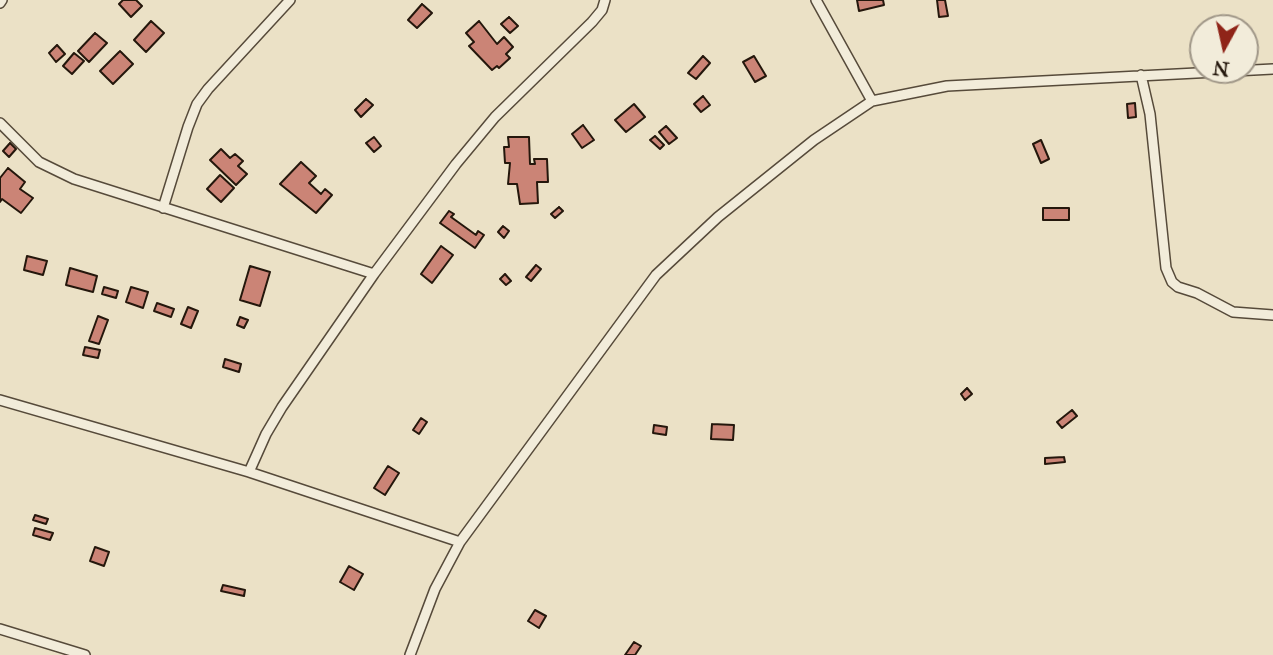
<!DOCTYPE html>
<html>
<head>
<meta charset="utf-8">
<style>
	body { margin:0 }
	#map { position:relative; width:1273px; height:655px; overflow:hidden; background:#ebe1c6; font-family:"IM FELL Great Primer",serif }
	canvas { display:block }
	.north { position:absolute; left:1189px; top:14px; width:70px; height:70px; box-sizing:border-box; background:#f2ecda; border:2px solid #a09788; border-radius:50%; rotate:188deg; font-size:19px; font-weight:700; line-height:28px; text-align:center; color:#24170c }
	.north::after { content:''; display:block; margin:auto; width:24px; height:32px; background:#8f2418; clip-path:polygon(50% 0,100% 100%,50% 72%,0 100%) }
</style>
</head>
<body>
<div id="map">
<canvas width="1273" height="655"></canvas>
<div class="north">N</div>
</div>
<script>
const ctx = document.querySelector('canvas').getContext('2d');
ctx.lineJoin = 'round';
function fillPath(path, color) { ctx.fillStyle = color; ctx.fill(path, 'evenodd'); }
const toPath = rows => new Path2D(rows.map(r => 'M' + r).join(''));
function strokePath(path, color, width, dash) { ctx.strokeStyle = color; ctx.lineWidth = width; ctx.lineCap = dash ? 'butt' : 'round'; ctx.setLineDash(dash || []); ctx.stroke(path); }
const building = toPath([
	[123,0,136,0,142,6,131,17,119,4,123,0],
	[857,0,883,0,884,5,859,11,857,0],
	[937,0,945,0,948,16,939,17,937,0],
	[422,4,432,13,417,28,408,20,422,4],
	[509,17,518,26,510,33,501,24,509,17],
	[151,21,164,33,146,52,134,40,151,21],
	[479,21,497,44,504,37,513,47,506,54,510,58,499,68,497,66,492,70,469,46,474,42,466,33,479,21],
	[95,33,107,43,89,62,78,51,95,33],
	[57,45,65,54,56,62,49,53,57,45],
	[120,51,133,64,113,84,100,71,120,51],
	[74,53,84,61,72,74,63,66,74,53],
	[703,56,710,63,696,79,688,73,703,56],
	[754,56,766,76,755,82,743,62,754,56],
	[703,96,710,105,701,112,694,104,703,96],
	[366,99,373,105,361,117,355,110,366,99],
	[1135,103,1136,117,1128,118,1127,104,1135,103],
	[634,104,645,117,626,132,615,120,634,104],
	[583,125,594,140,582,148,572,134,583,125],
	[666,126,677,138,669,144,659,132,666,126],
	[655,136,664,145,660,149,650,140,655,136],
	[374,137,381,146,374,152,366,143,374,137],
	[508,137,529,137,530,164,535,164,534,159,547,159,548,182,537,182,538,203,520,204,517,184,508,184,510,163,505,163,504,147,509,147,508,137],
	[1041,140,1049,159,1041,163,1033,144,1041,140],
	[10,143,16,149,9,157,3,151,10,143],
	[221,149,230,158,235,154,243,161,238,166,247,174,236,185,210,160,221,149],
	[301,162,316,176,309,183,321,194,325,189,332,195,316,213,280,184,301,162],
	[8,168,25,182,20,189,33,198,21,213,2,199,0,202,0,178,8,168],
	[220,175,234,188,221,202,207,189,220,175],
	[559,207,563,211,555,218,551,214,559,207],
	[1043,208,1069,208,1069,220,1043,220,1043,208],
	[449,211,454,214,451,217,476,235,478,231,484,235,475,248,440,223,449,211],
	[503,226,509,231,504,238,498,232,503,226],
	[441,246,453,255,432,283,421,274,441,246],
	[27,256,47,261,43,275,24,270,27,256],
	[536,265,541,269,531,281,526,277,536,265],
	[250,266,270,272,260,306,240,300,250,266],
	[70,268,97,276,93,292,66,285,70,268],
	[505,274,511,281,506,285,500,279,505,274],
	[104,287,118,291,116,298,102,294,104,287],
	[131,287,148,292,143,308,126,302,131,287],
	[157,303,174,309,171,317,154,311,157,303],
	[188,307,198,311,191,328,181,324,188,307],
	[98,316,108,320,99,344,89,341,98,316],
	[240,317,248,320,244,328,237,325,240,317],
	[85,347,100,350,98,358,83,355,85,347],
	[225,359,241,364,239,372,223,367,225,359],
	[967,388,972,394,965,400,961,394,967,388],
	[1072,410,1077,416,1062,428,1057,422,1072,410],
	[421,418,427,422,419,434,413,430,421,418],
	[712,424,734,425,733,440,711,439,712,424],
	[654,425,667,427,666,435,653,433,654,425],
	[1064,457,1065,462,1045,464,1045,458,1064,457],
	[388,466,399,473,385,495,374,488,388,466],
	[35,515,48,519,46,524,33,520,35,515],
	[35,528,53,533,50,540,33,535,35,528],
	[95,547,109,552,104,566,90,561,95,547],
	[349,566,363,574,354,590,340,582,349,566],
	[223,585,245,590,244,596,221,591,223,585],
	[535,610,546,616,539,628,528,621,535,610],
	[634,642,641,646,635,655,625,655,634,642]
]);
fillPath(building, '#cb8476');
strokePath(building, '#24170c', 2);
const minor = toPath([
	[0,3,2,0],
	[1141,75,1150,114,1166,268,1172,282,1178,287,1197,293,1233,312,1273,315],
	[872,101,947,86,1273,69],
	[0,123,39,162,74,179,374,274,456,164,495,117,592,22,602,10,605,0],
	[163,208,188,127,197,104,208,89,290,0],
	[0,400,249,472,460,542],
	[249,472,266,434,282,407,374,274],
	[0,629,85,655],
	[410,655,435,589,460,542,656,275,718,217,814,140,872,101,816,0]
]);
strokePath(minor, '#564a3a', 12);
strokePath(minor, '#f2ecda', 9);
</script>
</body>
</html>
